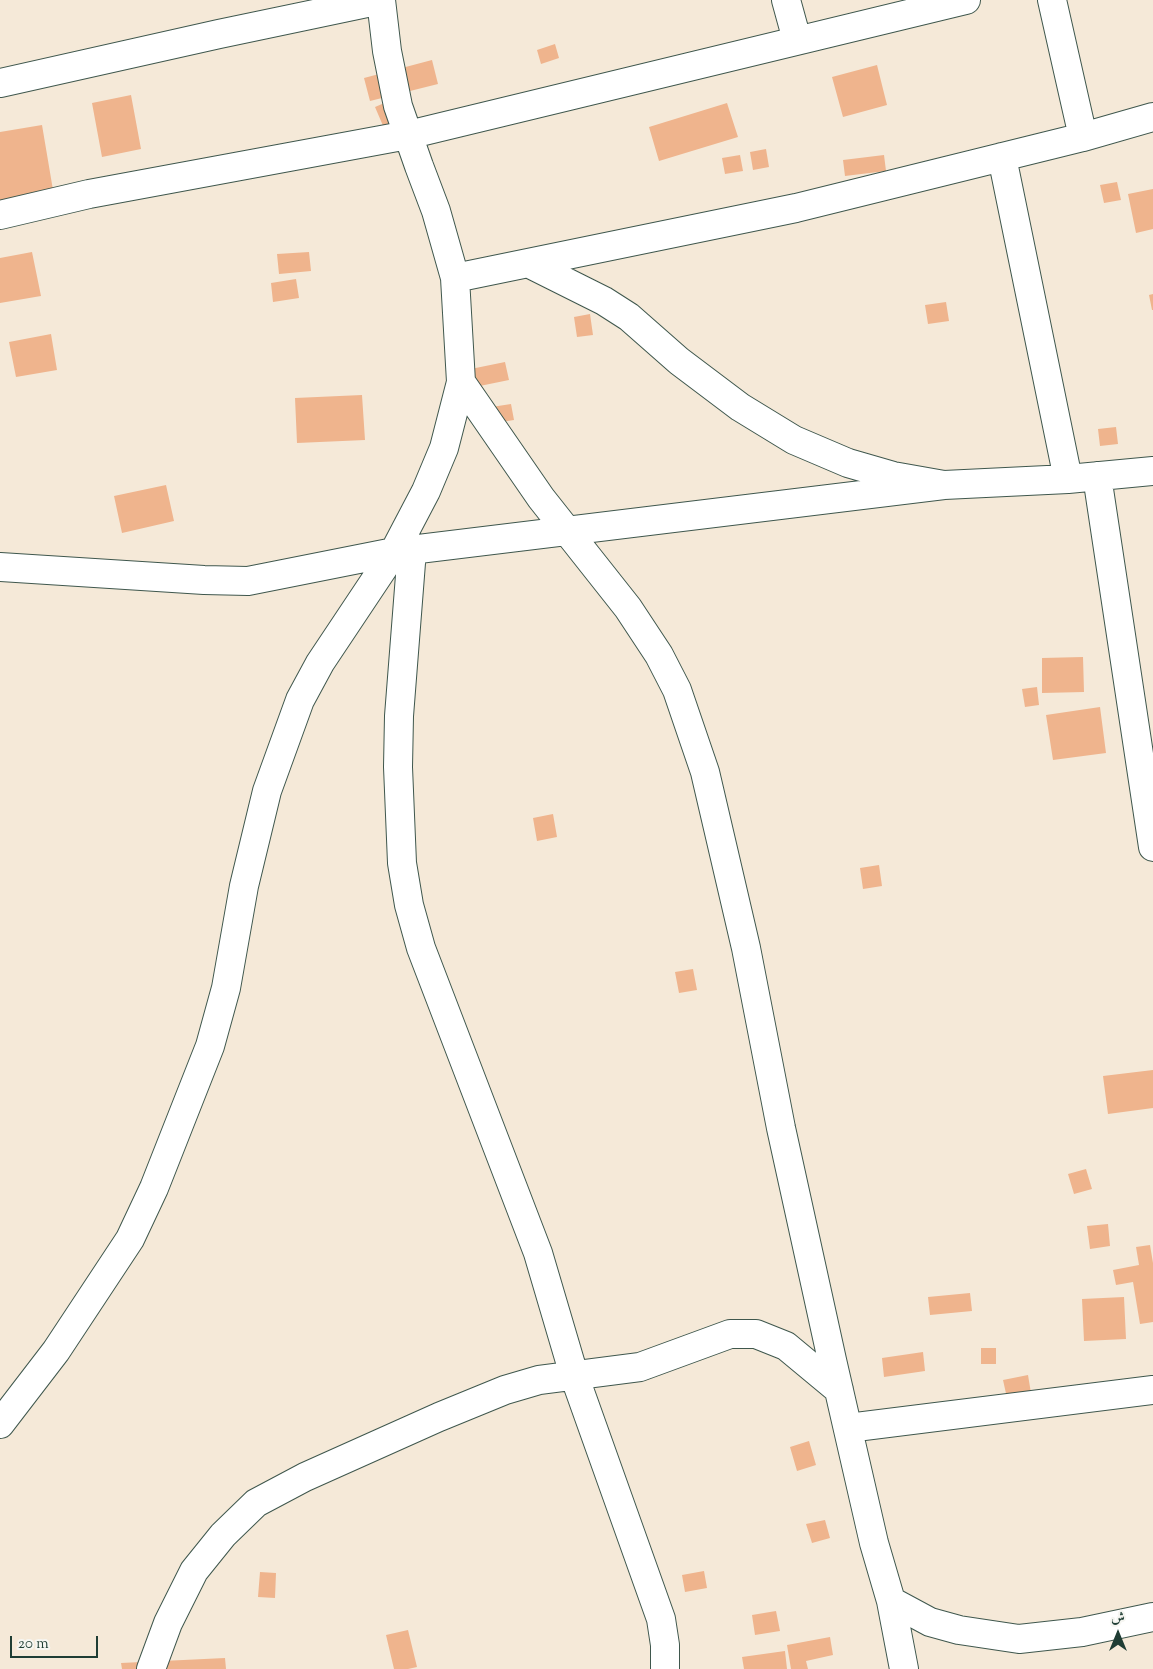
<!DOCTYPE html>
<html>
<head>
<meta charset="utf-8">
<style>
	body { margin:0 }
	#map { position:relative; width:1153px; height:1669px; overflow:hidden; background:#f5e9d8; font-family:"Sorts Mill Goudy",Amiri,serif }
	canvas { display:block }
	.north { position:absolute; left:1093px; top:1609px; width:50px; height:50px; -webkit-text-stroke:4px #f6f6f2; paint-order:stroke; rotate:0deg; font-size:14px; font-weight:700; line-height:20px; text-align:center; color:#1f3d34 }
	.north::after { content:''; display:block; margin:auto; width:18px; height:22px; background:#1f3d34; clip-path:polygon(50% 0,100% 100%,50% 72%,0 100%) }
	.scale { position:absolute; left:10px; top:1636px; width:88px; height:22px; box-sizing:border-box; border:2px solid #1f3d34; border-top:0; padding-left:6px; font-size:15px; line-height:18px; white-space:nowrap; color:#1f3d34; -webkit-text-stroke:4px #f6f6f2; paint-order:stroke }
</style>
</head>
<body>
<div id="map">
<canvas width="1153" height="1669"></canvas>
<div class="north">ش</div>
<div class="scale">20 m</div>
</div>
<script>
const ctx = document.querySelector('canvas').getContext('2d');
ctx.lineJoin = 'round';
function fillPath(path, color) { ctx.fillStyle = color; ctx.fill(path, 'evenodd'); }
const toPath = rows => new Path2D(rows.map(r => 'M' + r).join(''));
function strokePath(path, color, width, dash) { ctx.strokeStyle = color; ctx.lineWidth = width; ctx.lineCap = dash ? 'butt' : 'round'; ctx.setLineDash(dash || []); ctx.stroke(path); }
fillPath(toPath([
	[555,44,559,58,541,64,537,50],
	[432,60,438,84,370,101,364,78],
	[877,65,887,105,843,117,832,77],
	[131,95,141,149,102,157,92,103],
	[403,95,387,135,375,107],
	[727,103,738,137,659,161,649,127],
	[42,125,54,196,0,205,0,132],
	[766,149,769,167,753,170,750,152],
	[740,155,743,171,725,174,722,158],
	[884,155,886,171,845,176,843,160],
	[1117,182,1121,200,1104,203,1100,185],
	[1153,189,1153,229,1136,233,1128,194],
	[32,252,41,296,0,303,0,258],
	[309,252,311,271,279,274,277,254],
	[296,279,299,298,273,302,271,283],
	[1153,294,1153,310,1152,310,1149,295],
	[946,302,949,321,928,324,925,305],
	[590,314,593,335,577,337,574,317],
	[51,334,57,370,16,377,9,342],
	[505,362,509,380,465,389,461,371],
	[362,395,365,440,297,443,295,398],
	[511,404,514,420,475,426,472,410],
	[1116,427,1118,444,1100,446,1098,429],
	[166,485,174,521,122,533,114,496],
	[1083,657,1084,692,1042,693,1042,658],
	[1037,687,1039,705,1025,707,1022,689],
	[1100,707,1106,753,1053,760,1046,715],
	[553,814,557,837,537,841,533,818],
	[879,865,882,886,863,889,860,868],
	[693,969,697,990,679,993,675,972],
	[1153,1070,1153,1108,1108,1114,1103,1076],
	[1086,1169,1092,1189,1074,1194,1068,1174],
	[1108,1224,1110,1246,1090,1249,1087,1226],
	[1150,1245,1153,1263,1153,1322,1140,1324,1133,1282,1116,1285,1113,1270,1139,1265,1136,1247],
	[970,1293,972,1311,930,1315,928,1297],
	[1124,1297,1126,1339,1084,1341,1082,1299],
	[981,1348,996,1348,996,1364,981,1364],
	[923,1352,925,1371,884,1377,882,1358],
	[1028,1375,1031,1393,1007,1398,1003,1380],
	[809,1441,816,1465,797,1471,790,1447],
	[825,1520,830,1538,812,1543,806,1524],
	[704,1571,707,1588,685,1592,682,1575],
	[260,1572,276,1573,275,1598,258,1597],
	[776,1611,780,1631,755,1635,752,1615],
	[408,1630,417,1667,408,1669,394,1669,386,1635],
	[830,1637,833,1655,806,1661,808,1669,791,1669,787,1645],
	[785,1651,787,1669,744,1669,742,1657],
	[225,1658,226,1669,122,1669,121,1663]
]), '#efb48d');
const minor = toPath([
	[786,0,797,40],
	[1052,0,1083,137],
	[0,83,219,34,381,0,387,51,398,106,419,166,436,211,455,278,461,382,444,448,426,491,394,552,320,663,300,700,267,791,244,886,226,988,210,1046,154,1188,130,1239,56,1351,0,1424],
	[1002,157,1068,479],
	[0,215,89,194,408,135,966,0],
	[528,263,604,301,629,317,679,361,740,407,794,440,848,463,893,476,944,485,1068,479,1153,471],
	[455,278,796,208,1083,137,1153,117],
	[461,382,541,498,628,608,659,655,677,690,705,772,746,948,781,1128,832,1360,874,1543,891,1601,904,1669],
	[1097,476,1153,847],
	[412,550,399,716,398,767,402,863,409,905,421,948,538,1253,574,1375,661,1619,665,1645,665,1669],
	[0,567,204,580,248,581,394,552,944,485],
	[848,1428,1153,1390],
	[891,1601,930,1622,959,1630,1019,1639,1082,1632,1153,1617],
	[151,1669,168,1623,194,1571,223,1535,256,1503,305,1477,439,1417,505,1390,539,1380,640,1367,730,1334,756,1334,786,1346,839,1390]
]);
strokePath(minor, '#3f574d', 30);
strokePath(minor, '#fff', 28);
</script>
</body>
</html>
